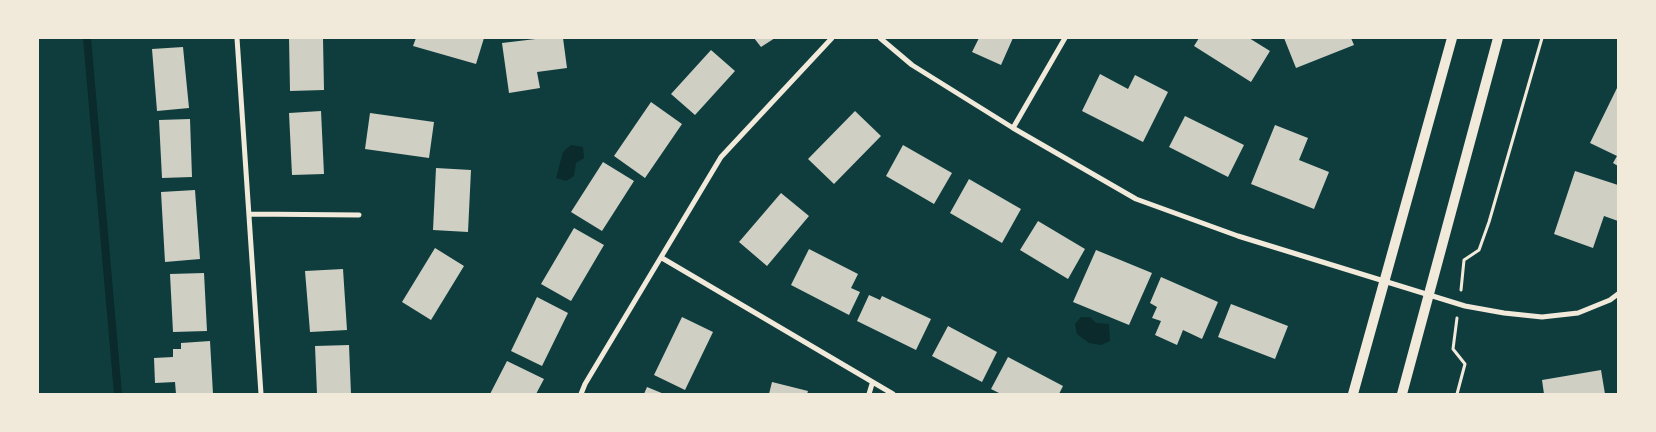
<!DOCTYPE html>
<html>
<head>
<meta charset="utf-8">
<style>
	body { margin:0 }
	#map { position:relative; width:1656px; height:432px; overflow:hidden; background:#0f3d3e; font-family:Karla,sans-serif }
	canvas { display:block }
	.frame { position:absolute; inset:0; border:39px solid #f1e9da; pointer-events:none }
</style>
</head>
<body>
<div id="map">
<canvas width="1656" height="432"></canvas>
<div class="frame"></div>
</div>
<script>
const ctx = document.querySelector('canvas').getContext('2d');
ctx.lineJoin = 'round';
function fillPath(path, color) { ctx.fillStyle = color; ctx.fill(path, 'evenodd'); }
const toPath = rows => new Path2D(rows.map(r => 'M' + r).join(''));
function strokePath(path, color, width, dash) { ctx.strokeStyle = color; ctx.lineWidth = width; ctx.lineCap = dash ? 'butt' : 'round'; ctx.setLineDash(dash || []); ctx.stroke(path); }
fillPath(toPath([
	[571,145,583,147,584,158,576,163,574,176,566,181,556,178,563,152],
	[1081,317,1090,317,1096,323,1109,324,1110,341,1101,345,1089,343,1077,334,1075,324]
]), '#0a2a2b');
strokePath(toPath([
	[87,38,118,394]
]), '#0a2a2b', 8);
fillPath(toPath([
	[289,38,323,38,324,90,290,91],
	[416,38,484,38,476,64,413,46],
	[544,38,563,38,567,68,537,72,540,88,509,93,502,43],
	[754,38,775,38,761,47],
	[979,38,1013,38,1001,65,972,52],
	[1199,38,1249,38,1270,51,1251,82,1194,46],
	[1284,38,1351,38,1354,45,1296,68],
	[183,47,189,108,157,111,152,49],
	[711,50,735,71,695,115,671,94],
	[1100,74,1128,89,1135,75,1168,92,1143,142,1082,111],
	[1617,88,1618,89,1618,166,1613,163,1617,156,1590,143],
	[651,102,682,124,645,178,614,156],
	[321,111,324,174,292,175,289,113],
	[855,111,881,136,834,184,808,159],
	[370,113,434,122,429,158,365,149],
	[1185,116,1244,145,1228,177,1169,147],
	[190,119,192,177,162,178,159,120],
	[1275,125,1308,138,1299,160,1329,172,1314,209,1251,184],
	[903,145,952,173,934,204,886,176],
	[603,162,634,181,602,231,571,212],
	[436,168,471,170,468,232,433,230],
	[1575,171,1618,185,1618,221,1604,216,1593,248,1554,234],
	[969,179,1021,209,1002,243,950,213],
	[195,190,200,259,165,262,161,192],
	[781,193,809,216,767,266,739,242],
	[1038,221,1085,249,1068,279,1020,250],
	[574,228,604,245,571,301,541,284],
	[435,248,464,266,431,320,402,302],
	[809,249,858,274,851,288,860,292,849,315,791,285],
	[1096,250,1152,273,1129,325,1073,302],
	[343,269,347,330,310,332,305,271],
	[204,273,207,331,173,332,170,274],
	[1161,277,1218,302,1202,339,1183,330,1177,345,1155,335,1161,321,1152,318,1157,307,1150,303],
	[869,295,880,300,882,296,931,319,916,350,857,321],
	[537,297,568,313,542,366,511,351],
	[1231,304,1288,326,1275,359,1218,337],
	[682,317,713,332,685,390,654,375],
	[948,326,997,352,982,382,932,356],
	[210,341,213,394,176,394,175,382,155,383,154,358,173,357,173,349,181,349,181,343],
	[349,345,351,394,317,394,315,346],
	[1008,357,1063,386,1059,394,1001,394,991,389],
	[507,361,544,379,536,394,490,394],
	[1601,370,1605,394,1544,394,1542,380],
	[772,382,808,391,807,394,769,394],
	[647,387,664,394,644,394]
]), '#cfcfc3');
strokePath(toPath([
	[1461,290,1464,260,1479,250,1489,222,1542,38],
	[1457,394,1465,364,1453,349,1457,318]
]), '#f1e9da', 3);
strokePath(toPath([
	[237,38,261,394],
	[880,38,912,65,1013,128,1136,199,1238,236,1465,306,1504,313,1542,317,1578,313,1610,300,1618,294],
	[1013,128,1065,38],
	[249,214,359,215],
	[662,258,893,394],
	[581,394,585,384,721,157,832,38],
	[869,394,872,384]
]), '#f1e9da', 5);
strokePath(toPath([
	[1353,394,1452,38],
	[1402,394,1498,38]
]), '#f1e9da', 10);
</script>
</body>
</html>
